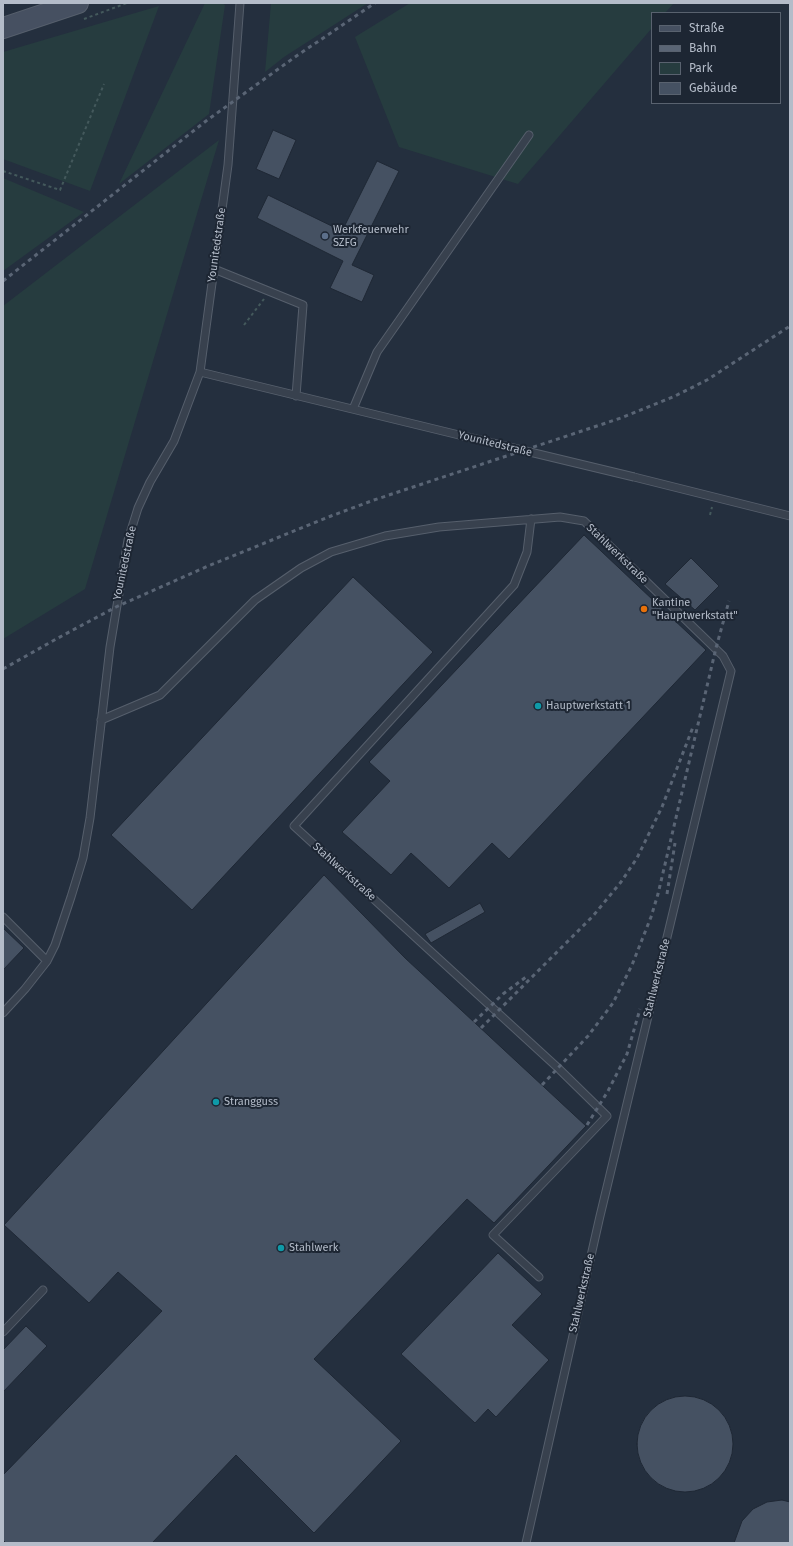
<!DOCTYPE html>
<html>
<head>
<meta charset="utf-8">
<style>
	body { margin:0 }
	#map { position:relative; width:793px; height:1546px; overflow:hidden; background:#242f3e; font-family:"Fira Sans",sans-serif }
	canvas { display:block }
	.frame { position:absolute; inset:0; border:4px solid #b4bcc9; pointer-events:none }
	.legend { position:absolute; left:651px; top:12px; width:130px; height:92px; box-sizing:border-box; background:#1d2633; border:1px solid #59626f; margin:0; padding:5px 7px; list-style:none; font-size:12px; color:#b4bcc9 }
	.legend li { display:flex; align-items:center; gap:8px; height:20px }
	.legend b { width:20px; border:1px solid #59626f }
</style>
</head>
<body>
<div id="map">
<canvas width="793" height="1546"></canvas>
<div class="frame"></div>
<ul class="legend">
<li><b style="height:5px;background:#465061"></b>Straße</li>
<li><b style="height:5px;background:#5a6575"></b>Bahn</li>
<li><b style="height:11px;background:#263c3f"></b>Park</li>
<li><b style="height:11px;background:#455162"></b>Gebäude</li>
</ul>
</div>
<script>
const ctx = document.querySelector('canvas').getContext('2d');
ctx.lineJoin = 'round';
function fillPath(path, color) { ctx.fillStyle = color; ctx.fill(path, 'evenodd'); }
const toPath = rows => new Path2D(rows.map(r => 'M' + r).join(''));
function strokePath(path, color, width, dash) { ctx.strokeStyle = color; ctx.lineWidth = width; ctx.lineCap = dash ? 'butt' : 'round'; ctx.setLineDash(dash || []); ctx.stroke(path); }
function write(font, color, halo, rows, align = 'center') {
  ctx.font = font + ' "Fira Sans",sans-serif'; ctx.lineWidth = 4; ctx.setLineDash([]); ctx.textBaseline = 'middle'; ctx.strokeStyle = halo; ctx.fillStyle = color; for (const [text, x, y, turn = 0] of rows) {
    ctx.save(); ctx.translate(x, y); ctx.rotate((+turn || 0) * Math.PI / 180); ctx.textAlign = isNaN(turn) ? turn : align; if (halo) ctx.strokeText(text, 0, 0); ctx.fillText(text, 0, 0); ctx.restore();
  }
}
fillPath(toPath([
	[205,3,222,3,225,5,209,114,119,184],
	[271,3,368,3,284,57,265,72],
	[410,3,674,3,665,13,652,13,652,28,518,184,399,147,355,37],
	[159,6,90,191,3,159,3,52],
	[219,140,85,589,3,639,3,306],
	[3,178,84,212,3,271]
]), '#263c3f');
const building = toPath([
	[273,130,296,140,279,179,256,169,273,130],
	[377,161,399,171,352,265,374,275,362,302,330,288,343,261,257,218,268,195,342,231,377,161],
	[584,535,706,650,509,859,492,843,449,888,411,853,391,875,342,832,390,781,369,762,584,535],
	[691,558,719,586,695,610,665,584,691,558],
	[353,577,433,652,192,910,111,835,353,577],
	[324,875,405,958,586,1126,494,1223,467,1199,314,1359,401,1441,314,1533,236,1455,152,1543,6,1543,3,1540,3,1475,162,1311,118,1272,89,1303,4,1225,324,875],
	[480,903,485,912,431,943,425,934,480,903],
	[3,928,24,948,3,970,3,928],
	[498,1253,542,1294,512,1325,549,1360,496,1417,488,1409,475,1423,401,1354,498,1253],
	[26,1326,47,1346,3,1392,3,1350,26,1326],
	'637 1444a48 48 0 1 1 96 0a48 48 0 1 1-96 0Z',
	[782,1500,790,1502,790,1543,734,1543,742,1521,753,1509,767,1502,782,1500]
]);
fillPath(building, '#455162');
strokePath(building, '#1f2835', 1);
const service = toPath([
	[214,269,303,305,296,396],
	[200,372,459,435],
	[353,409,377,352,529,135],
	[634,477,790,516],
	[531,519,527,552,514,585,294,826,558,1068,607,1116,493,1235,539,1277],
	[101,720,160,695,255,600,301,568,331,552,385,536,439,527,560,517,584,521,723,656,731,671,600,1216,526,1543],
	[3,917,47,961],
	[3,1013,25,989,47,961,55,945,71,897,83,858,90,818,110,647,128,540,138,508,150,482,174,441,200,372,228,165,240,3],
	[3,1332,43,1290]
]);
const secondary = toPath([
	[3,28,78,3]
]);
strokePath(service, '#565f6c', 9);
strokePath(secondary, '#565f6c', 22);
strokePath(toPath([
	[84,19,127,3],
	[3,171,60,190,104,84],
	[244,325,264,299],
	[710,515,712,507]
]), '#44595c', 2, [3, 3]);
strokePath(service, '#38414e', 7);
strokePath(secondary, '#465061', 20);
strokePath(toPath([
	[3,281,206,121,295,57,375,3],
	[3,669,58,638,116,607,208,566,331,516,374,500,621,418,673,397,707,380,790,326],
	[667,894,675,843],
	[474,1022,503,994,526,977],
	[481,1028,593,916,621,882,637,858,662,807,693,727],
	[542,1085,588,1036,613,1003,632,965,651,917,658,894,716,648,729,601],
	[587,1125,608,1091,627,1054,640,1009]
]), '#5a6575', 3, [4, 4]);
const serviceBridge = toPath([
	[459,435,634,477]
]);
strokePath(serviceBridge, '#565f6c', 9, []);
strokePath(serviceBridge, '#38414e', 7);
for (const [x, y, r, color] of [
	[325,236,4,"#5c6f8a"],
	[644,609,4,"#e8710a"],
	[538,706,4,"#0f9aa8"],
	[216,1102,4,"#0f9aa8"],
	[281,1248,4,"#0f9aa8"]
]) { const dot = new Path2D(); dot.arc(x, y, r, 0, 2 * Math.PI); ctx.fillStyle = color; ctx.fill(dot); strokePath(dot, '#1d2633', 1.5); }
write('11px', '#b4bcc9', '#1d2633', [
	["Werkfeuerwehr",333,230],
	["SZFG",333,243],
	["Kantine",652,603],
	["\"Hauptwerkstatt\"",652,616],
	["Hauptwerkstatt 1",546,706],
	["Strangguss",224,1102],
	["Stahlwerk",289,1248]
], 'left');
write('11px', '#b4bcc9', '#1d2633', [
	["Younitedstraße",217,245,-82],
	["Younitedstraße",495,444,14],
	["Stahlwerkstraße",617,554,44],
	["Younitedstraße",125,563,-78],
	["Stahlwerkstraße",344,872,42],
	["Stahlwerkstraße",657,978,-76],
	["Stahlwerkstraße",582,1293,-77]
]);
</script>
</body>
</html>
